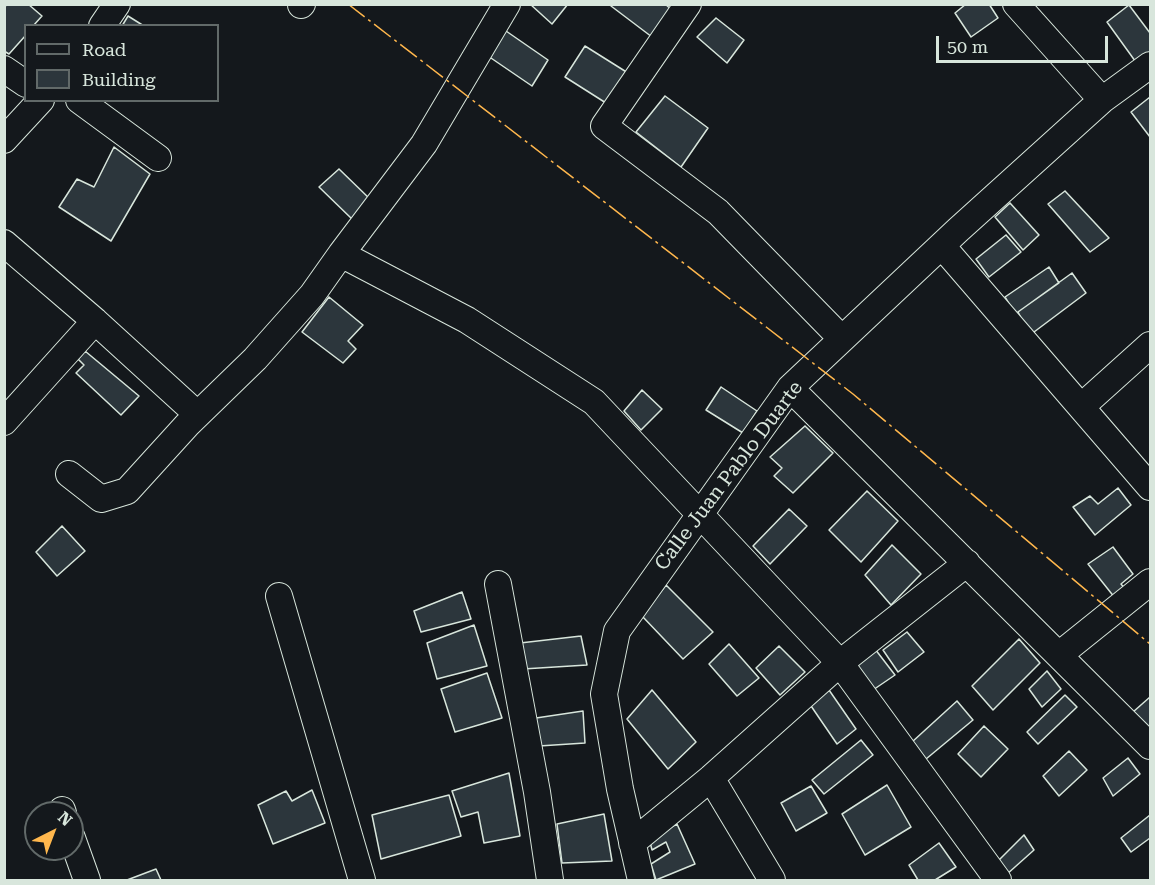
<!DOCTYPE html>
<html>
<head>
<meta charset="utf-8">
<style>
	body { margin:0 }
	#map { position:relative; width:1155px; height:885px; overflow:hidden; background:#14181c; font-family:"Roboto Serif",serif }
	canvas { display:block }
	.frame { position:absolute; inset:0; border:6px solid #d8e6dc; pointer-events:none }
	.legend { position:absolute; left:24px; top:24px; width:195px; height:78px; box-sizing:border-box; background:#14181c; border:2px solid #626a69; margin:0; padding:8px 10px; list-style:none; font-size:18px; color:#d8e6dc }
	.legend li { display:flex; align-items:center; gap:12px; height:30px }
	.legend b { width:30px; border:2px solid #626a69 }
	.north { position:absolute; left:24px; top:801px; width:60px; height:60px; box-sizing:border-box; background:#14181c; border:2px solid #626a69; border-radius:50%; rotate:42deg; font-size:16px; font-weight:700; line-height:24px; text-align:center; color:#d8e6dc }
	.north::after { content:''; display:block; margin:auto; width:21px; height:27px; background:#ffb74d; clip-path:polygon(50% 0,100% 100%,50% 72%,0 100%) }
	.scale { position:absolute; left:936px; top:36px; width:172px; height:27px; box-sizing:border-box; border:3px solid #d8e6dc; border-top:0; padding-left:8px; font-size:18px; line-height:21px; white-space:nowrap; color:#d8e6dc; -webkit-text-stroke:4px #14181c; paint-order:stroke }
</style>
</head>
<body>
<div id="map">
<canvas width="1155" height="885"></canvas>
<div class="frame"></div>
<ul class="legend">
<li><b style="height:8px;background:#14181c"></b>Road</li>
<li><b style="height:16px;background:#2c363c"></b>Building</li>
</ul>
<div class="north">N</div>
<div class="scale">50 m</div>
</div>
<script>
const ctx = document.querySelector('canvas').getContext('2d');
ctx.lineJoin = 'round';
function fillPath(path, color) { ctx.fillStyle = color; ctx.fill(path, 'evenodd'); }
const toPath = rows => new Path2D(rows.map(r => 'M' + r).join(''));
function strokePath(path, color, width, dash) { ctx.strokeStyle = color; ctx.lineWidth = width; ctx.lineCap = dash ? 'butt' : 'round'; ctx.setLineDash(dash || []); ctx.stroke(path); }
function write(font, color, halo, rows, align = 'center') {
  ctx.font = font + ' "Roboto Serif",serif'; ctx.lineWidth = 4.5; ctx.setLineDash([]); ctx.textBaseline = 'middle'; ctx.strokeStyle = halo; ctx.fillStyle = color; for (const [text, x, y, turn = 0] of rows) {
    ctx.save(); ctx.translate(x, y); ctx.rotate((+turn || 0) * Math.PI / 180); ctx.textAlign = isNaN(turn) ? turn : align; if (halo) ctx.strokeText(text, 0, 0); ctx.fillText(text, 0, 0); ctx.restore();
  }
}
const building = toPath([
	[7,4,28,4,42,16,33,26,26,26,26,35,9,54,4,51,4,8,7,4],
	[530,4,568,4,552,24,530,4],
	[612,4,665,4,672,10,652,37,611,6,612,4],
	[966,4,989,4,998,18,971,37,955,13,966,4],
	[1129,5,1150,33,1150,54,1138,65,1107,22,1129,5],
	[128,16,144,26,122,26,128,16],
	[716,18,744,40,727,63,697,37,716,18],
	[506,31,548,60,532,86,488,56,506,31],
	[585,46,628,73,606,103,565,77,585,46],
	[665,96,708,128,681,167,636,132,665,96],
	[1150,97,1150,137,1131,112,1150,97],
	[114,147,150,174,111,241,59,207,77,179,94,187,114,147],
	[339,169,371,200,353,220,319,187,339,169],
	[1065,191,1109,238,1090,252,1048,204,1065,191],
	[1010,203,1039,235,1023,250,995,217,1010,203],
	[1006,235,1021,252,989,277,976,259,1006,235],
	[1049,267,1059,283,1015,314,1005,297,1049,267],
	[1072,273,1086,293,1030,335,1018,312,1072,273],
	[329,297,363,325,348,341,356,349,343,363,302,332,329,297],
	[85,351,139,396,121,415,76,373,84,365,78,359,85,351],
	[721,387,757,411,743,433,706,410,721,387],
	[642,390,662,409,641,430,624,411,642,390],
	[805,426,833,453,793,493,774,476,782,468,770,457,805,426],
	[1118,488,1131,505,1095,535,1073,507,1090,496,1098,504,1118,488],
	[867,491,898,521,861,562,829,530,867,491],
	[789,509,807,526,770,564,753,546,789,509],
	[62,526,85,551,57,576,36,552,62,526],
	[892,545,921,574,891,605,865,575,892,545],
	[1113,547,1133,574,1121,584,1126,590,1115,598,1088,564,1113,547],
	[666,585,713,632,683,659,642,616,666,585],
	[462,592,471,619,421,632,414,611,462,592],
	[474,625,487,666,437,679,427,643,474,625],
	[907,632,924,652,898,672,883,650,907,632],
	[581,636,587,665,523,669,520,643,581,636],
	[1019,639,1040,663,993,710,972,686,1019,639],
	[729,644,759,678,737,696,709,664,729,644],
	[779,646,805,672,780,695,756,668,779,646],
	[875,649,895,675,870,692,852,667,875,649],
	[1047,671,1061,689,1042,707,1029,689,1047,671],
	[487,673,502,718,455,732,441,689,487,673],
	[652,690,696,742,668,769,627,719,652,690],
	[829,690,856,729,837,744,809,703,829,690],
	[1065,695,1077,707,1038,744,1027,732,1065,695],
	[1150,697,1150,733,1133,712,1150,697],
	[957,701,973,720,926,759,912,742,957,701],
	[583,711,585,743,539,746,536,718,583,711],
	[984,726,1008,749,981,777,958,754,984,726],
	[861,740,873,755,824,794,812,780,861,740],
	[1069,751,1087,770,1059,796,1043,776,1069,751],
	[1128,758,1140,774,1113,796,1103,778,1128,758],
	[509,773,520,836,484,843,478,812,461,817,452,791,509,773],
	[887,785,911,827,865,855,842,814,887,785],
	[811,786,827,813,796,831,781,803,811,786],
	[312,790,325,823,273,844,258,805,286,791,292,801,312,790],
	[449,795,461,836,381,859,372,815,449,795],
	[604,814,612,861,562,863,557,824,604,814],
	[1150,815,1150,838,1131,852,1121,838,1150,815],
	[677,824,695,864,656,880,651,864,670,852,666,842,652,850,649,838,677,824],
	[1024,835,1034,850,1006,875,997,862,1024,835],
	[939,843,956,867,935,880,918,880,909,865,939,843],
	[156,869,161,880,127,880,156,869]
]);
fillPath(building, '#2c363c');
strokePath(building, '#d8e6dc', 1.5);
const minor = toPath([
	[688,4,604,126,718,212,842,339],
	[1016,4,1102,100],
	[301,5,302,4],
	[102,26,117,4],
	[4,69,26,84],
	[79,100,158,158],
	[4,140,41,100],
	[4,243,95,321,197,414],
	[942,246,1150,487],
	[341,254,467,320,594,402,840,663,998,880],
	[790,388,1150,746],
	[1081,407,1150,345],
	[4,422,95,321],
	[69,474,101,499,127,491,187,425,255,359,312,295,341,254,424,144,507,4],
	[498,584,537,792,550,880],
	[279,596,362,880],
	[1059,655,1150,582],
	[711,778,772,880],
	[62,810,63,813],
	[72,838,87,880],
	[632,843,711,778,840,663,967,563],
	[641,880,620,789,604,694,617,631,790,388,958,230,1102,100,1150,65]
]);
strokePath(minor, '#d8e6dc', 28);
strokePath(minor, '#14181c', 26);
strokePath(toPath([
	[348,4,853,394,1150,644]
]), '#ffb74d', 1.5, [21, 4.5, 3, 4.5]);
write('20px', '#d8e6dc', '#14181c', [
	["Calle Juan Pablo Duarte",729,476,-53]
]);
</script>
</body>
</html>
